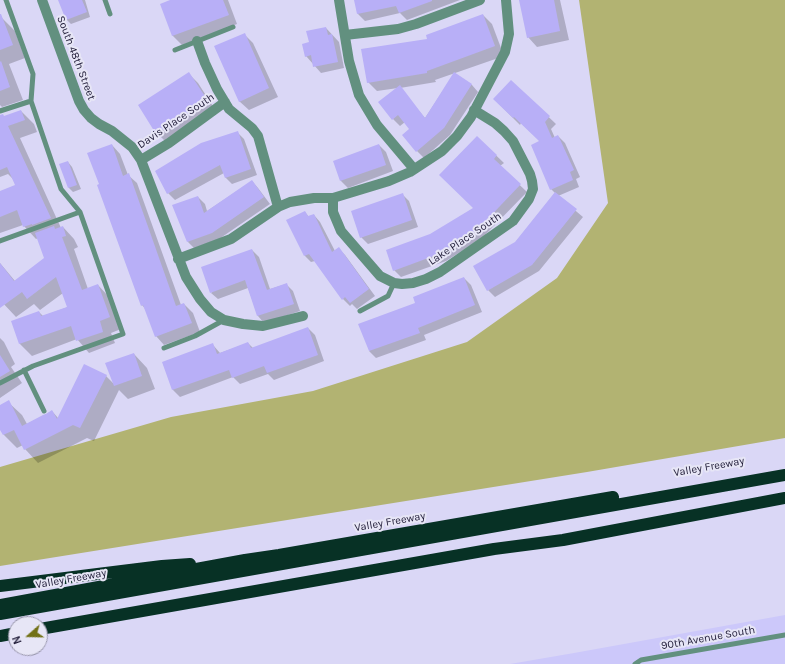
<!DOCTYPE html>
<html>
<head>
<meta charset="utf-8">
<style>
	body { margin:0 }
	#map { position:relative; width:785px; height:664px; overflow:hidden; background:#dad7f6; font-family:Karla,sans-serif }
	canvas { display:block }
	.north { position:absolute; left:8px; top:616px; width:40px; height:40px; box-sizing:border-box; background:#e7e6f6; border:1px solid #9795aa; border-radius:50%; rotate:250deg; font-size:11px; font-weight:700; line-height:16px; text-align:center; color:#1f1b37 }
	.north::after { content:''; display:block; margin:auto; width:14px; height:18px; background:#727115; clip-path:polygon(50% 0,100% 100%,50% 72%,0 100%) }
</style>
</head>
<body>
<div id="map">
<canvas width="785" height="664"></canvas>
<div class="north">N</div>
</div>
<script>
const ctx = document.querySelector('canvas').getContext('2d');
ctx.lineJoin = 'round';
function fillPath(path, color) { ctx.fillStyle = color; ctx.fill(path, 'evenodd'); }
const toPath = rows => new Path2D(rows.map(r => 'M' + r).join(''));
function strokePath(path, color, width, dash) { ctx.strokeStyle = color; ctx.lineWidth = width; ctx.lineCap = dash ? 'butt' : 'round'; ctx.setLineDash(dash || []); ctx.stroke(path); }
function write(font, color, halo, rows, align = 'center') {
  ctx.font = font + ' Karla,sans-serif'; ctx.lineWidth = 4; ctx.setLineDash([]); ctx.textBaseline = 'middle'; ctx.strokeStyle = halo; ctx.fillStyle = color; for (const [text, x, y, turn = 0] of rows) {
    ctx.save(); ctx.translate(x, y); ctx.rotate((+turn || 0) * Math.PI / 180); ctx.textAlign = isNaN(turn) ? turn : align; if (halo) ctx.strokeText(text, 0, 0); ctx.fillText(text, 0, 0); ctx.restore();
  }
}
fillPath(toPath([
	[785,615,785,664,510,664,574,653]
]), '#ccc8fa');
fillPath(toPath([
	[579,0,785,0,785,438,587,472,0,566,0,467,171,417,313,391,467,342,557,278,608,203]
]), '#b2b372');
fillPath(toPath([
	[60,0,85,0,90,17,71,24,66,19],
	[173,0,228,0,237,24,182,45,172,35],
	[355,0,460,0,407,20,400,13,365,21,358,14],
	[520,0,560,0,569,40,537,47,528,37],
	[483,15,492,24,504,56,435,80,436,82,400,88,425,118,454,74,472,85,478,92,450,135,424,158,417,151,410,129,405,122,400,126,393,119,398,88,377,91,368,82,429,39],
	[2,18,15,31,25,58,9,64,23,100,2,107,0,105,0,19],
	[326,28,339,42,344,68,321,73,306,56],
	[244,34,253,43,278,97,249,110,239,101],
	[189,74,198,83,216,111,166,142,157,133],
	[511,81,556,124,551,129,555,138,558,136,565,143,580,177,576,179,579,187,558,196,583,217,539,271,495,297,488,290,515,243,555,193,551,189,541,142,521,123,520,125,494,99],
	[21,111,34,124,37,132,20,138,61,228,63,227,74,239,78,247,74,249,88,289,98,285,109,297,121,329,111,333,115,343,89,353,77,339,32,356,20,344,12,322,39,312,43,316,68,307,63,293,40,310,34,304,16,317,0,300,0,263,15,281,46,258,38,238,36,239,23,225,0,233,0,192,17,186,14,180,8,174,0,177,0,119],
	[237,132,244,139,257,175,232,184,225,177,224,173,175,200,168,193,156,171],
	[477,137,504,163,500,166,527,192,486,234,487,235,446,261,401,277,394,270,430,235,474,208],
	[112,145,120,154,128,175,137,183,181,305,184,304,193,313,200,332,164,345,156,336,146,310,142,305,100,185],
	[379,145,386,152,393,171,348,188,341,181,334,162],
	[68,162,72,167,81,189,73,192,69,188],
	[252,181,258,188,270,204,219,239,194,248,188,242,198,197,205,204,207,211],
	[402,194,409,201,418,227,368,244,361,237],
	[305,212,309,217,314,215,320,222,335,251,339,249,345,255,375,296,357,309,352,304,350,306,343,299,315,261,311,262,305,256],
	[252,250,259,257,270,289,286,284,293,291,300,311,264,323,258,316,248,288,218,299,211,293],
	[464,278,471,285,482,312,424,335,426,340,376,358,369,351,417,304],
	[308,328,315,335,324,361,274,380,268,374,240,384,233,377,180,397,173,390,163,363,213,345,220,353,248,343,253,348],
	[0,338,4,342,15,364,11,367,22,383,0,398],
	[134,354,147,368,155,389,128,399,119,390,94,441,87,438,38,463,25,449,23,445,17,448,4,435,0,428,0,406,8,402,22,415,27,424,52,411,58,418,106,376,113,383]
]), '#0003');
fillPath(toPath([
	[58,0,82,0,87,12,66,20],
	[170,0,223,0,229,15,172,36,160,4],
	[354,0,432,0,432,1,399,13,396,6,357,14],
	[519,0,554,0,560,31,527,38],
	[0,14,1,14,13,45,0,50],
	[483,14,495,46,427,71,427,73,367,83,361,49,427,39,426,35],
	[326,27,328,35,332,34,338,62,313,67,311,55,305,57,302,44,309,42,306,31],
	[245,33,269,88,239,102,214,46],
	[1,61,10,87,0,91,0,62],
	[189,72,208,101,156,134,138,105],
	[454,72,472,84,444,128,416,152,402,135,409,129,398,115,392,120,378,102,400,85,425,118],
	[511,80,550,116,545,122,552,138,558,135,574,170,570,172,573,180,550,190,531,145,539,141,514,117,513,118,493,99],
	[21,110,25,120,8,126,51,218,32,225,32,224,23,227,17,210,0,217,0,191,15,185,7,167,0,170,0,115,3,114,4,116],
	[238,131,251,169,225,178,220,165,167,194,155,171,201,143],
	[477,136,497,155,494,159,521,184,480,227,481,228,439,254,393,271,386,250,430,234,473,208,439,175],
	[112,144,123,176,129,173,176,306,184,303,192,323,155,337,143,305,141,306,97,185,99,184,87,153],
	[379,144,386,165,340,181,333,161],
	[68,161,77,185,68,188,59,164],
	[252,180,264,197,212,233,187,242,172,205,198,196,204,213],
	[555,192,577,209,532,265,487,291,473,266,515,242],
	[403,193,412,220,360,238,351,211],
	[305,211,308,216,314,214,332,252,339,247,369,289,350,303,345,297,342,300,309,254,304,256,286,220],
	[54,226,55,229,63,226,66,236,62,237,82,290,98,284,110,317,100,321,103,332,76,341,71,326,19,344,11,321,39,311,41,316,67,307,56,277,27,299,22,292,0,308,0,263,14,281,44,258,35,233],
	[252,249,267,290,287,283,294,304,257,316,245,280,210,293,201,267],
	[464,277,475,305,418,328,420,333,369,351,358,324,415,303,413,297],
	[308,327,318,355,267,373,264,366,232,378,229,370,172,390,162,362,213,343,217,354,248,342,251,348],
	[134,353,142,376,114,386,105,363],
	[0,355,10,371,0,377],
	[84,364,107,375,80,428,73,425,24,450,14,430,3,435,0,430,0,405,9,400,22,426,43,415,46,414,52,410,57,419]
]), '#b8aff7');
strokePath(toPath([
	[105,0,110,14],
	[175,50,233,27],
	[0,111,31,101],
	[0,241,80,212],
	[360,311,388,296,394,283],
	[164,348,195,336,224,320],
	[24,370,44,411],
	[0,383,33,366,123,334,80,212,61,189,31,101,33,74,6,0],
	[635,664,641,660,785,635]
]), '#62907f', 5);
strokePath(toPath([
	[42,0,79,101,84,110,91,118,99,124,112,131,132,147,141,160,186,277,200,299,211,312,224,320,243,324,263,326,303,316],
	[339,0,349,61,359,95,377,125,414,169],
	[345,35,398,29,416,24,480,0],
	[197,41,205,63,217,89,229,109,252,128,258,136,278,207],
	[141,160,169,143,225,102],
	[333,198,333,212,341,231,380,276,394,283,402,284,413,283,426,279,440,272,513,221,529,199,533,189,532,181,530,174,513,141,504,131,495,123,474,110],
	[178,259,231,239,278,207,290,202,314,198,333,198,389,181,410,172,442,151,457,136,471,117,505,52,509,34,506,0]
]), '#62907f', 10);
strokePath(toPath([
	[0,586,162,566,190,564],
	[0,605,245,560,279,555,613,497],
	[0,614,785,475],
	[40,629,494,549,563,540,785,498],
	[0,636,16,633]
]), '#073125', 12);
write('11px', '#1f1b37', '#e7e6f6', [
	["South 48th Street",76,58,69],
	["Davis Place South",176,121,-34],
	["Lake Place South",465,239,-34],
	["Valley Freeway",709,467,-10],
	["Valley Freeway",390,522,-10],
	["Valley Freeway",71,579,-10],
	["90th Avenue South",708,638,-10]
]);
</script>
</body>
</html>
